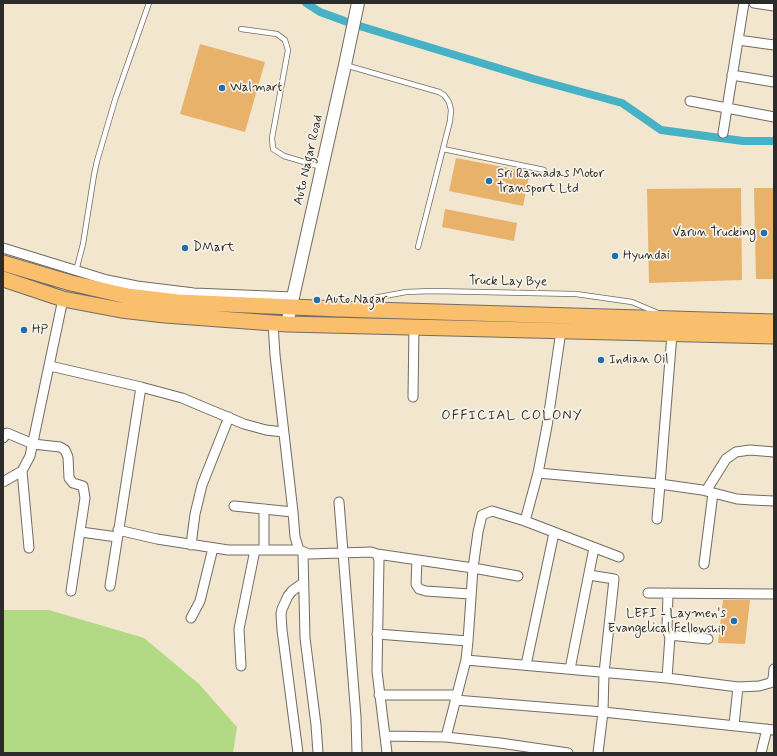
<!DOCTYPE html>
<html>
<head>
<meta charset="utf-8">
<style>
	body { margin:0 }
	#map { position:relative; width:777px; height:756px; overflow:hidden; background:#f2e6ce; font-family:Mynerve,sans-serif }
	canvas { display:block }
	.frame { position:absolute; inset:0; border:4px solid #2b2b2b; pointer-events:none }
</style>
</head>
<body>
<div id="map">
<canvas width="777" height="756"></canvas>
<div class="frame"></div>
</div>
<script>
const ctx = document.querySelector('canvas').getContext('2d');
ctx.lineJoin = 'round';
function fillPath(path, color) { ctx.fillStyle = color; ctx.fill(path, 'evenodd'); }
const toPath = rows => new Path2D(rows.map(r => 'M' + r).join(''));
function strokePath(path, color, width, dash) { ctx.strokeStyle = color; ctx.lineWidth = width; ctx.lineCap = dash ? 'butt' : 'round'; ctx.setLineDash(dash || []); ctx.stroke(path); }
function write(font, color, halo, rows, align = 'center') {
  ctx.font = font + ' Mynerve,sans-serif'; ctx.lineWidth = 3.5; ctx.setLineDash([]); ctx.textBaseline = 'middle'; ctx.strokeStyle = halo; ctx.fillStyle = color; for (const [text, x, y, turn = 0] of rows) {
    ctx.save(); ctx.translate(x, y); ctx.rotate((+turn || 0) * Math.PI / 180); ctx.textAlign = isNaN(turn) ? turn : align; if (halo) ctx.strokeText(text, 0, 0); ctx.fillText(text, 0, 0); ctx.restore();
  }
}
fillPath(toPath([
	[3,610,49,610,144,638,199,684,237,727,233,753,3,753]
]), '#b2da84');
strokePath(toPath([
	[306,3,320,12,353,24,534,79,622,103,661,130,743,141,774,141]
]), '#47b1c5', 8);
fillPath(toPath([
	[200,44,265,62,245,132,180,114],
	[456,158,530,172,523,206,449,191],
	[741,188,742,280,649,283,647,189],
	[754,188,774,188,774,279,756,279],
	[445,209,517,223,514,241,442,227],
	[723,600,750,600,745,644,718,643]
]), '#e9b26b');
const service = toPath([
	[241,29,277,34,285,40,288,50,272,138,273,149,284,156,321,167],
	[345,65,439,92,444,95,449,102,451,110,450,121,418,247],
	[443,149,544,170],
	[76,271,83,244,94,175,97,161,115,100,149,3],
	[356,304,374,298,406,292,432,291,576,294,632,302,658,313]
]);
const minor = toPath([
	[754,3,774,6],
	[738,40,774,45],
	[732,75,774,82],
	[690,101,774,117],
	[723,133,744,3],
	[3,248,107,280,137,286,194,293,293,297],
	[273,323,275,355,293,512,295,537,299,550],
	[50,366,141,387,182,398,244,424,266,430,283,432],
	[413,397,414,326],
	[3,438,7,433,33,444,60,447,65,450,68,457,69,478,73,483,83,486,85,498,71,591],
	[22,471,29,548],
	[538,473,660,484,672,334],
	[3,482,22,471,30,456,63,299],
	[706,491,726,459,736,452,750,450,774,452],
	[339,502,356,717,357,753],
	[234,506,293,512],
	[657,519,660,484,702,490,737,499,752,500,774,501],
	[525,521,619,557],
	[118,530,157,539,228,550,299,550,309,554,371,552,377,554,473,568,478,532,482,515,492,511,525,521,538,473,547,426,561,331],
	[81,532,117,537],
	[191,545,195,514,202,485,229,417],
	[264,550,264,509],
	[303,553,305,638,316,725,318,753],
	[377,554,379,560,377,671,387,753],
	[417,560,416,584,419,589,426,591,470,594],
	[704,564,713,493],
	[589,575,614,579,604,673,603,712,598,753],
	[110,586,141,387],
	[648,593,774,594],
	[668,593,667,628,669,635,708,639],
	[191,618,200,601,213,548],
	[377,634,468,641],
	[466,660,667,678,738,687,734,725],
	[526,665,554,533],
	[241,666,239,629,255,550],
	[570,669,594,548],
	[667,678,670,636],
	[738,687,759,686,770,683,773,679,774,669],
	[379,695,456,695],
	[455,700,603,712,774,730],
	[385,736,446,737,466,660,468,641,473,568,518,576],
	[446,737,500,743,568,753],
	[298,753,282,630,281,614,282,609,288,596,292,591,303,583],
	[761,753,767,729]
]);
const tertiary = toPath([
	[287,324,345,65,358,3]
]);
const primary = toPath([
	[3,263,71,283,127,296,178,302,339,309,774,322],
	[3,279,63,299,121,310,165,315,287,324,774,336]
]);
strokePath(service, '#716c64', 6);
strokePath(minor, '#716c64', 11);
strokePath(tertiary, '#716c64', 14);
strokePath(primary, '#716c64', 17);
strokePath(service, '#fff', 4.5);
strokePath(minor, '#fff', 9);
strokePath(tertiary, '#fff', 12);
strokePath(primary, '#f9bf6d', 15);
for (const [x, y, r, color] of [
	[222,88,4,"#1f6fb2"],
	[489,181,4,"#1f6fb2"],
	[764,233,4,"#1f6fb2"],
	[185,248,4,"#1f6fb2"],
	[615,256,4,"#1f6fb2"],
	[317,300,4,"#1f6fb2"],
	[24,330,4,"#1f6fb2"],
	[601,360,4,"#1f6fb2"],
	[734,621,4,"#1f6fb2"]
]) { const dot = new Path2D(); dot.arc(x, y, r, 0, 2 * Math.PI); ctx.fillStyle = color; ctx.fill(dot); strokePath(dot, '#f7f3e8', 1.5); }
write('13px', '#2b2b2b', '#f7f3e8', [
	["Walmart",230,88],
	["Sri Ramadas Motor",497,174],
	["Transport Ltd",497,189],
	["Varun Trucking",756,233,"right"],
	["DMart",193,248],
	["Hyundai",623,256],
	["Auto Nagar",325,300],
	["HP",32,330],
	["Indian Oil",609,360],
	["LEFI - Laymen's",726,614,"right"],
	["Evangelical Fellowship",726,629,"right"]
], 'left');
write('13px', '#2b2b2b', '#f7f3e8', [
	["Auto Nagar Road",309,160,-77],
	["Truck Lay Bye",508,282,1]
]);
ctx.letterSpacing = '1px';
write('14px', '#2b2b2b', '#f7f3e8', [
	["OFFICIAL COLONY",512,416]
]);
ctx.letterSpacing = '0px';
</script>
</body>
</html>
